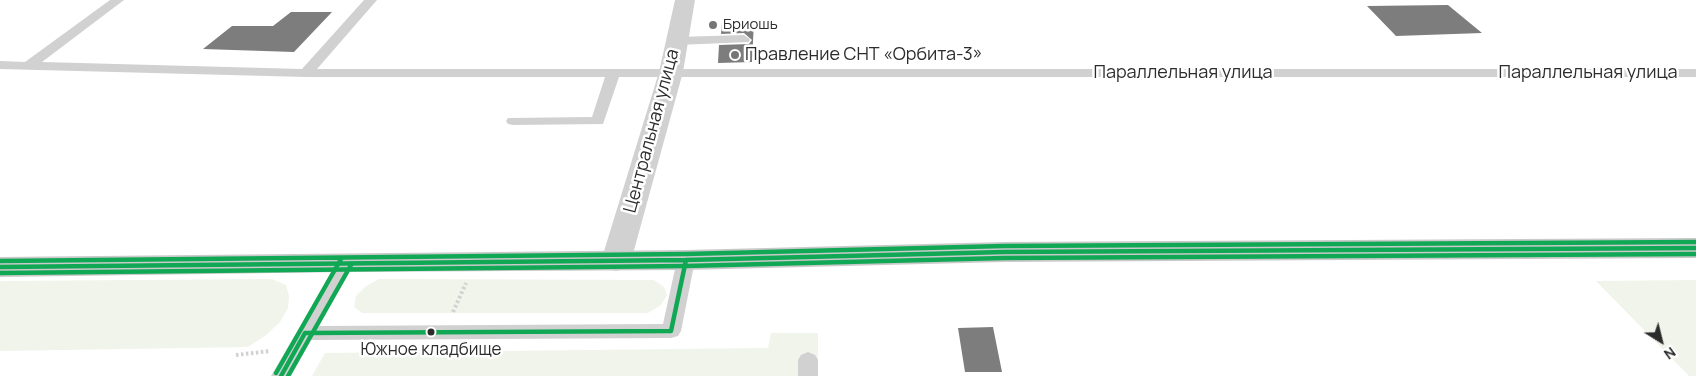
<!DOCTYPE html>
<html>
<head>
<meta charset="utf-8">
<style>
	body { margin:0 }
	#map { position:relative; width:1696px; height:376px; overflow:hidden; background:#fff; font-family:Manrope,sans-serif }
	canvas { display:block }
	.north { position:absolute; left:1636px; top:316px; width:50px; height:50px; -webkit-text-stroke:4px #fff; paint-order:stroke; rotate:144deg; font-size:14px; font-weight:700; line-height:20px; text-align:center; color:#2c2c2c }
	.north::after { content:''; display:block; margin:auto; width:18px; height:22px; background:#2c2c2c; clip-path:polygon(50% 0,100% 100%,50% 72%,0 100%) }
</style>
</head>
<body>
<div id="map">
<canvas width="1696" height="376"></canvas>
<div class="north">N</div>
</div>
<script>
const ctx = document.querySelector('canvas').getContext('2d');
ctx.lineJoin = 'round';
function fillPath(path, color) { ctx.fillStyle = color; ctx.fill(path, 'evenodd'); }
const toPath = rows => new Path2D(rows.map(r => 'M' + r).join(''));
function strokePath(path, color, width, dash) { ctx.strokeStyle = color; ctx.lineWidth = width; ctx.lineCap = dash ? 'butt' : 'round'; ctx.setLineDash(dash || []); ctx.stroke(path); }
function write(font, color, halo, rows, align = 'center') {
  ctx.font = font + ' Manrope,sans-serif'; ctx.lineWidth = 5; ctx.setLineDash([]); ctx.textBaseline = 'middle'; ctx.strokeStyle = halo; ctx.fillStyle = color; for (const [text, x, y, turn = 0] of rows) {
    ctx.save(); ctx.translate(x, y); ctx.rotate((+turn || 0) * Math.PI / 180); ctx.textAlign = isNaN(turn) ? turn : align; if (halo) ctx.strokeText(text, 0, 0); ctx.fillText(text, 0, 0); ctx.restore();
  }
}
fillPath(toPath([
	[272,279,286,285,289,296,288,308,280,322,266,335,248,347,0,351,0,281],
	[379,279,654,280,664,287,667,295,661,305,648,313,362,313,354,307,356,296,366,286],
	[1696,280,1696,376,1689,376,1596,281],
	[771,333,818,333,818,376,312,376,325,353,768,348]
]), '#f0f4ea');
fillPath(toPath([
	[1448,5,1482,33,1396,36,1367,6],
	[291,12,332,12,294,52,203,49,232,26,273,26],
	[754,21,752,62,718,63,719,45,749,44,752,40,744,33,721,34,722,22],
	[993,327,1002,372,965,372,958,328]
]), '#7d7d7d');
strokePath(toPath([
	[453,312,466,283],
	[236,355,270,351]
]), '#d1d1d1', 4, [2.5, 2.5]);
fillPath(toPath([
	[110,0,124,0,42,62,302,69,364,0,377,0,317,69,1696,69,1696,77,619,77,603,124,513,125,508,124,506,121,508,118,592,117,605,77,306,77,0,69,0,61,25,62,110,0],
	[744,35,750,39,749,42,677,45,671,41,677,37,744,35],
	[686,254,692,256,695,260,681,331,678,336,671,338,311,340,291,376,271,376,340,258,346,256,352,258,355,262,319,326,663,324,677,260,680,256,686,254],
	[808,352,815,355,818,360,818,376,798,376,798,360,801,355,808,352]
]), '#d1d1d1');
fillPath(toPath([
	[675,0,695,0,683,72,631,261,627,268,616,271,605,268,601,261,659,72,675,0]
]), '#d1d1d1');
fillPath(toPath([
	[1696,238,1696,258,1004,262,686,270,346,272,0,277,0,257,686,250,1004,242,1696,238]
]), '#cacaca');
strokePath(toPath([
	[0,267,686,260,1004,252,1696,248],
	[281,376,305,333,671,331,686,260]
]), '#10a855', 4.5);
strokePath(toPath([
	[0,273,686,266,1004,258,1696,254],
	[288,376,351,265]
]), '#10a855', 4.5);
strokePath(toPath([
	[0,261,686,254,1004,246,1696,242],
	[276,373,341,259]
]), '#10a855', 4.5);
for (const [x, y, r, color] of [
	[713,25,5,"#767676"],
	[735,55,5,"#767676"],
	[431,332,4.5,"#2c2c2c"]
]) { const dot = new Path2D(); dot.arc(x, y, r, 0, 2 * Math.PI); ctx.fillStyle = color; ctx.fill(dot); strokePath(dot, '#fff', 2); }
write('15px', '#2c2c2c', '#fff', [
	["Бриошь",723,25]
], 'left');
write('17px', '#2c2c2c', '#fff', [
	["Южное кладбище",431,350]
]);
write('18px', '#2c2c2c', '#fff', [
	["Правление СНТ «Орбита-3»",745,55]
], 'left');
write('18px', '#2c2c2c', '#fff', [
	["Параллельная улица",1183,73],
	["Параллельная улица",1588,73],
	["Центральная улица",652,131,-75]
]);
</script>
</body>
</html>
